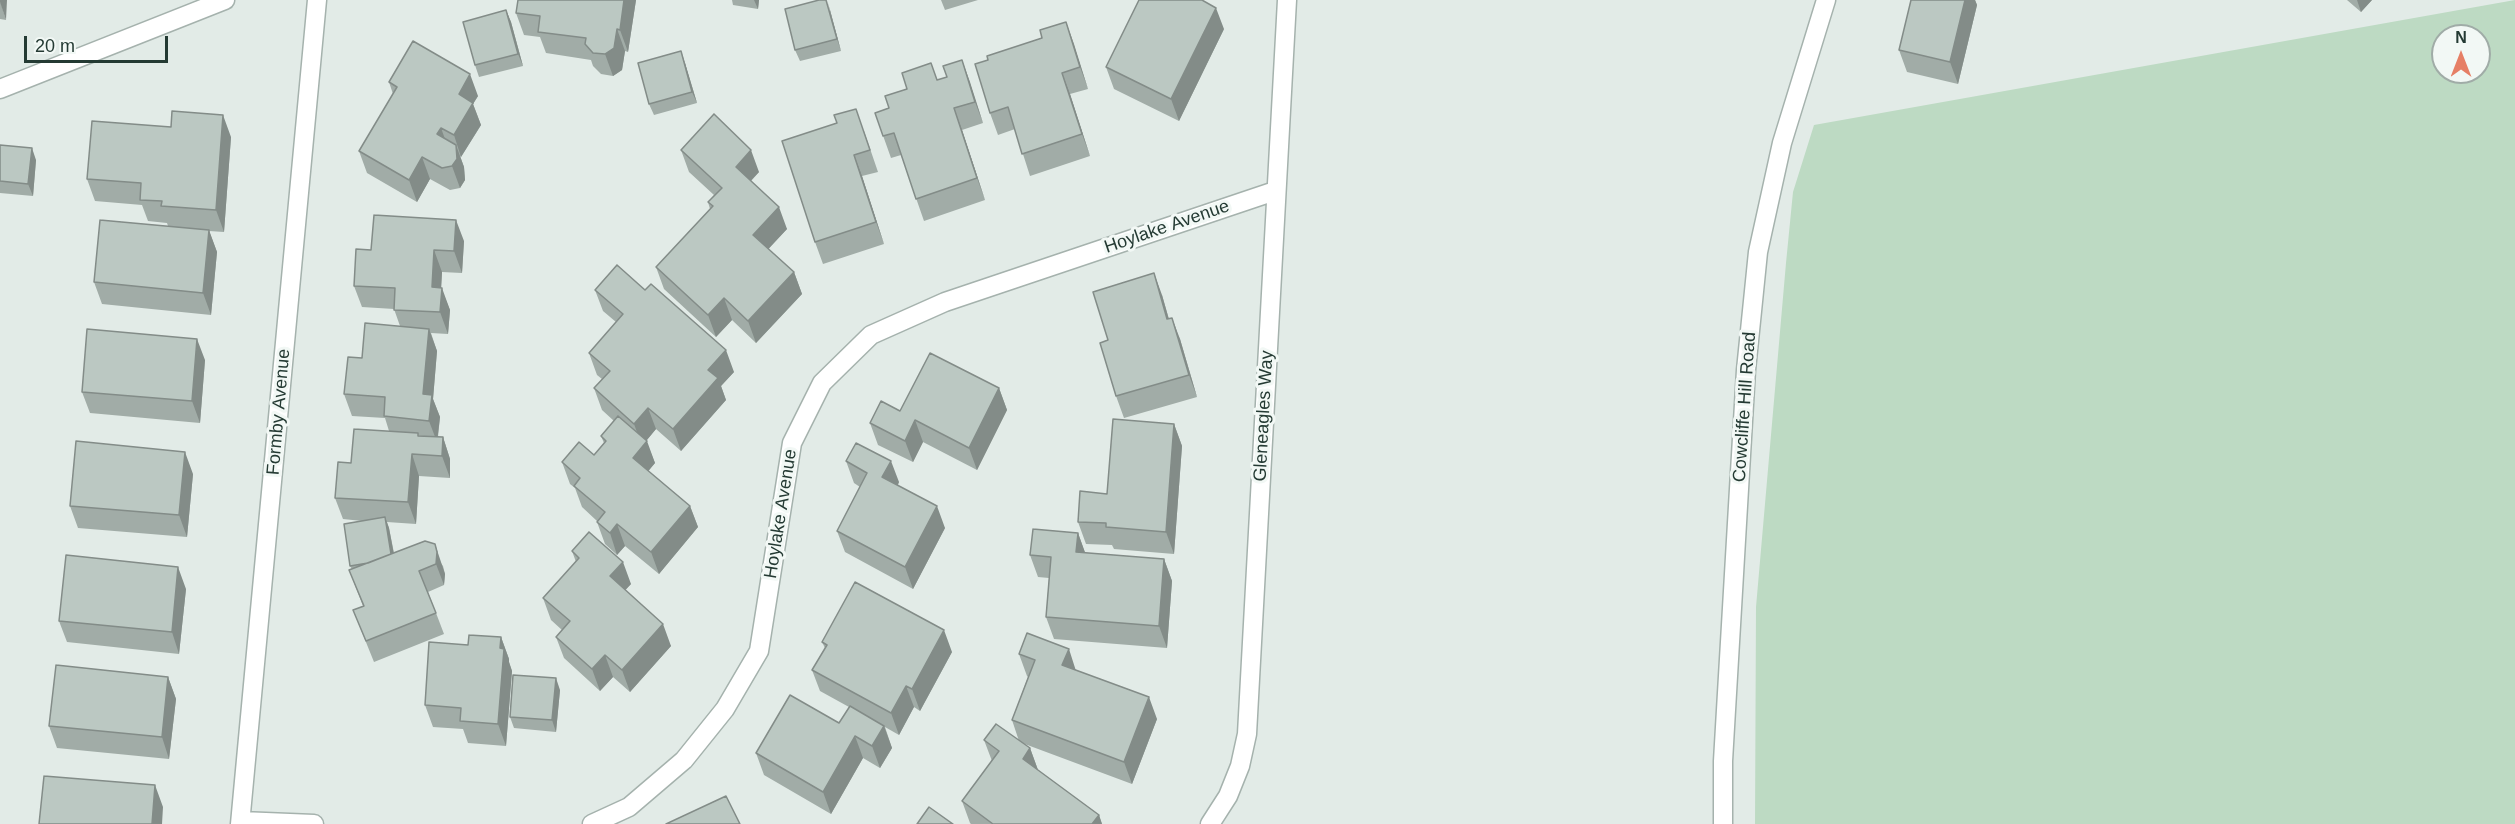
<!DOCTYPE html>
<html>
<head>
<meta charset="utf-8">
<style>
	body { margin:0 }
	#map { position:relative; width:2515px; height:824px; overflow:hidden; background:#e2ebe7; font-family:Helvetica,sans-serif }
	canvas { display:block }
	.north { position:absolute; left:2431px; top:24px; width:60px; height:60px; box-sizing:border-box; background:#f2f8f5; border:2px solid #a0aca7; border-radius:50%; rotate:0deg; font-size:16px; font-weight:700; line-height:24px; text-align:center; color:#243a33 }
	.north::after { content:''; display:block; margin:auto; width:21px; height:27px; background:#e67f65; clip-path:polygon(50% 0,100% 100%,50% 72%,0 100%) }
	.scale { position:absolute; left:24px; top:36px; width:144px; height:27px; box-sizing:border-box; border:3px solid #243a33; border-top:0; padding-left:8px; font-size:18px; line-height:21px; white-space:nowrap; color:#243a33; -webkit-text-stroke:4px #f2f8f5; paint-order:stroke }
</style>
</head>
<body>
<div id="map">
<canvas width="2515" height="824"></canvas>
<div class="north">N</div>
<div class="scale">20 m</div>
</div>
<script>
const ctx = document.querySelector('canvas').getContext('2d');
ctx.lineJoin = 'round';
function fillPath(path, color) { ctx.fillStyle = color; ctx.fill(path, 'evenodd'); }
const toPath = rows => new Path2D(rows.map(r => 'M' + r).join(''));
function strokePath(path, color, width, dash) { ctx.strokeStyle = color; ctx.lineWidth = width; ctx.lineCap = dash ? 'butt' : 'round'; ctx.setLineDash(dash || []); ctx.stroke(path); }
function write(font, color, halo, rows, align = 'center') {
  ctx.font = font + ' Helvetica,sans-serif'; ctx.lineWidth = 6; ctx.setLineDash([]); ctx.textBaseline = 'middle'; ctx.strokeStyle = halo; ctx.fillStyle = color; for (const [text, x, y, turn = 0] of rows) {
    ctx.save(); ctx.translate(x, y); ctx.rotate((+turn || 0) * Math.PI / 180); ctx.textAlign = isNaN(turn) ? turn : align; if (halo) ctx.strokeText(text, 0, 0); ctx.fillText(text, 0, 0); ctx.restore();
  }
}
fillPath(toPath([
	[2515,0,2515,824,1755,824,1756,607,1786,263,1793,192,1814,125],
	[2443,36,2479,36,2479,72,2443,72]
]), '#bddac3');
const minor = toPath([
	[0,89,225,0],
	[241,821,314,824],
	[240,824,317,0],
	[592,824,629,807,684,760,725,709,759,651,792,443,822,383,871,335,945,302,1275,191],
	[1210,824,1228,796,1240,766,1247,734,1287,0],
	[1723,824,1723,761,1746,370,1758,252,1782,143,1826,0]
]);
strokePath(minor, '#a5b2ad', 21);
strokePath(minor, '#fff', 18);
fillPath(toPath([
	[0,0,6,20,0,19],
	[518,0,636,0,628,52,625,51,622,70,613,76,601,74,593,66,591,60,546,53,540,37,524,35,516,13],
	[732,0,759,0,758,9,733,5],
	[941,0,978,0,945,10],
	[1911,0,1975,0,1977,5,1958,84,1907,72,1899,50],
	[2347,0,2372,0,2361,12],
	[506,10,511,22,523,66,479,77,475,65],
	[830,10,841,51,800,61,795,50],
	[1066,22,1088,89,1070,94,1090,156,1030,176,1015,129,998,135,990,113,988,60,1042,38],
	[1224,29,1179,121,1114,89,1106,67],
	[962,60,983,123,962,130,985,200,924,221,901,155,891,158,875,113,889,108,907,89,947,77],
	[685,63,697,103,654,115,649,104],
	[389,82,478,96,473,104,481,125,461,157,460,156,464,167,465,180,460,188,450,190,430,179,417,202,367,173,359,151,393,94],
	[864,131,878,172,862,176,884,244,823,264,815,242],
	[231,137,224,232,209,231,217,252,211,315,102,304,94,282,168,226,167,223,148,221,142,205,95,201,87,179],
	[0,145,36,160,33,196,0,193],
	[681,150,759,172,751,181,787,229,768,249,794,272,802,294,756,343,732,320,716,337,664,289,656,267,710,209,708,202,714,195,689,172],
	[464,241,462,273,442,272,441,288,450,310,448,334,431,333,437,351,433,399,440,417,438,437,443,437,450,459,450,478,419,476,416,524,387,522,389,528,394,553,425,541,443,566,445,574,444,585,428,592,444,634,374,662,353,610,363,606,349,570,352,569,350,566,362,521,343,519,335,498,351,463,389,431,385,418,352,416,344,394,362,358,400,326,394,309,362,307,354,286,371,250],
	[595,290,734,372,721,386,726,400,681,451,656,429,646,441,655,463,648,471,690,506,698,527,659,574,625,546,617,555,605,544,597,522,597,521,582,507,575,488,570,484,562,462,594,455,604,443,601,436,614,421,602,410,594,388,602,379,597,375,589,353,616,322,603,311],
	[1162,295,1169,319,1180,339,1197,397,1124,418,1116,396,1108,340],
	[205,360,200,423,90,413,82,392],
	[999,388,1007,410,977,470,923,442,913,462,878,445,870,423,900,411],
	[1174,424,1182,446,1174,554,1114,549,1112,545,1086,544,1078,522,1107,494],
	[846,461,899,482,898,485,945,528,913,589,845,552,837,531,860,487,854,483],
	[193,474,187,537,78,528,70,506],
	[1078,533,1085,553,1164,559,1172,581,1167,648,1054,639,1046,617,1049,578,1038,577,1030,555],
	[572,551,631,584,625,590,671,646,630,692,613,677,600,691,564,658,556,637,562,630,551,620,543,598,576,562],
	[186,589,179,654,67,642,59,621],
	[501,637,509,659,509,662,512,671,506,746,468,743,463,729,433,727,425,705,468,645],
	[822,642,952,652,920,711,914,707,899,735,885,727,892,748,880,768,863,758,831,814,764,775,756,753,839,723,849,707,820,691,812,670,825,648],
	[1019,654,1076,670,1157,719,1132,784,1022,743,1030,748,1038,770,1099,815,1102,824,971,824,970,823,962,801,992,761,984,740,1019,741,1012,720,1028,677,1027,676],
	[168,677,176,699,169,759,57,748,49,726],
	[560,690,556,732,514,728,510,717]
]), '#a1aca7');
fillPath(toPath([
	[0,0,7,0,6,20,0,2],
	[624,0,636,0,628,52,620,30],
	[754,0,759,0,758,9],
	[827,0,830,10,841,51,837,39],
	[1965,0,1975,0,1977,5,1958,84,1950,62],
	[2357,0,2372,0,2361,12],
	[1216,8,1224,29,1179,121,1171,99],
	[506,10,511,22,523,66,518,54],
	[1066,22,1074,44,1088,89,1080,67],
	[617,29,625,51,622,70,613,76,605,54],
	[681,51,685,63,697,103,692,92],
	[962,60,970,82,983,123,975,102],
	[1062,73,1070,94,1090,156,1082,134],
	[470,74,478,96,473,104,481,125,461,157,454,135,459,94],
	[954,108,962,130,985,200,977,178],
	[223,115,231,137,224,232,216,210],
	[441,128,449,150,437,134],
	[456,145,464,167,465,180,460,188,452,166],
	[32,148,36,160,33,196,28,184],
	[751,150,759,172,744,188,736,167],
	[854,155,862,176,884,244,876,222],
	[422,157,430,179,417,202,409,180],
	[779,207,787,229,761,257,753,235],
	[456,220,464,241,462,273,454,251],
	[209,230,217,252,211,315,203,293],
	[434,250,442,272,440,309,432,287],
	[794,272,802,294,756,343,748,321],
	[1154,273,1162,295,1175,341,1167,319],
	[442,288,450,310,448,334,440,312],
	[724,298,732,320,716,337,708,315],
	[1172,318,1180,339,1197,397,1189,375],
	[429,329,437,351,433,399,440,417,437,442,429,421,423,394],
	[197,339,205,360,200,423,192,401],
	[726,350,734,372,721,386,726,400,681,451,673,429,708,370],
	[999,388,1007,410,977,470,969,448],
	[648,408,656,429,642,446,634,424],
	[915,420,923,442,913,462,905,441],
	[1174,424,1182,446,1174,554,1166,532],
	[443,437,450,459,450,478,442,456],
	[647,441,655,463,641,480,633,458],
	[185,452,193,474,187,537,179,515],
	[412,454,419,476,416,524,408,502],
	[891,461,899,482,890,499,882,477],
	[690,506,698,527,659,574,651,552],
	[937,506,945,528,913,589,905,567],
	[385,517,389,528,397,571,392,559],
	[617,524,625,546,617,555,610,533],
	[1078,533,1086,555,1076,552],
	[435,544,445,574,444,585,436,564],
	[1164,559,1172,581,1167,648,1159,626],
	[623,562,631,584,618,598,610,576],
	[178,567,186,589,179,654,172,632],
	[663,624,671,646,630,692,622,670],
	[944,630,952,652,920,711,912,689],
	[501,637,509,659,509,662,512,671,506,746,498,724],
	[1069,649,1076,671,1062,665],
	[605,655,613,677,600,691,592,669],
	[168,677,176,699,169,759,162,737],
	[556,678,560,690,556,732,552,720],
	[906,686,914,707,899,735,891,713],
	[1149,697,1157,719,1132,784,1124,762],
	[884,726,892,748,880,768,872,746],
	[855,736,863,758,831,814,823,792],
	[1030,748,1038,770,1023,759],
	[155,785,163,807,162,824,152,824],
	[1099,815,1102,824,1092,824]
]), '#838c88');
const building = toPath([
	[518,0,624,0,620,30,617,29,614,48,605,54,593,53,585,44,586,38,538,32,540,16,516,13,518,0],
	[819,0,826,0,837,39,795,50,785,9,819,0],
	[1139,0,1202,0,1216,8,1171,99,1106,67,1139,0],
	[1911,0,1965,0,1950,62,1899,50,1911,0],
	[506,10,518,54,475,65,463,22,506,10],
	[1066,22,1080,67,1062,73,1082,134,1022,154,1008,107,990,113,975,64,988,60,987,56,1042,38,1040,30,1066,22],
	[413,41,470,74,459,94,473,103,454,135,441,128,437,134,456,145,457,159,452,166,442,168,422,157,409,180,359,151,397,87,389,82,413,41],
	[681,51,692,92,649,104,638,63,681,51],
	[962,60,975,102,954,108,977,178,916,199,894,133,883,136,875,113,889,108,885,96,907,89,902,73,931,63,937,80,947,77,943,66,962,60],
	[856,109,870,150,854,155,876,222,815,242,782,141,837,123,834,115,856,109],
	[172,111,223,115,216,210,161,206,162,201,140,200,141,183,87,179,92,121,171,127,172,111],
	[714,114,751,150,736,167,779,207,753,235,794,272,748,321,724,298,708,315,656,267,713,206,708,202,722,188,681,150,714,114],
	[0,145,32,148,28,184,0,181,0,145],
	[374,215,456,220,454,251,434,250,432,287,442,288,440,312,394,310,395,288,354,286,356,249,371,250,374,215],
	[100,220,209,230,203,293,94,282,100,220],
	[617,265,645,290,651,284,726,350,708,370,718,378,673,429,648,408,634,424,594,388,610,371,589,353,623,314,595,290,617,265],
	[1154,273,1167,319,1172,318,1189,375,1116,396,1100,343,1108,340,1093,292,1154,273],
	[365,323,429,329,423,394,432,395,429,421,384,416,385,397,344,394,348,357,362,358,365,323],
	[87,329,197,339,192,401,82,392,87,329],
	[930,353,999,388,969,448,915,420,905,441,870,423,881,401,900,411,930,353],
	[618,416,647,441,633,458,690,506,651,552,617,524,610,533,597,522,605,512,574,486,580,478,562,462,579,442,594,455,606,441,601,436,618,416],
	[1113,419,1174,424,1166,532,1106,527,1106,523,1078,522,1080,491,1107,494,1113,419],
	[354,429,418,433,418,436,443,437,442,456,412,454,408,502,335,498,338,462,351,463,354,429],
	[76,441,185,452,179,515,70,506,76,441],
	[856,443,891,461,882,477,937,506,905,567,837,531,867,473,846,461,856,443],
	[385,517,391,554,368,563,350,566,344,524,385,517],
	[1033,529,1078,533,1076,552,1164,559,1159,626,1046,617,1051,557,1030,555,1033,529],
	[589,532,623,562,610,576,663,624,622,670,605,655,592,669,556,637,570,621,543,598,579,558,572,551,589,532],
	[425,541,435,544,437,552,436,564,419,571,436,613,366,641,353,610,364,606,349,570,425,541],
	[66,555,178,567,172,632,59,621,66,555],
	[855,582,944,630,912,689,906,686,891,713,812,670,827,645,822,642,855,582],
	[1027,633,1069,649,1062,665,1149,697,1124,762,1012,720,1035,660,1019,654,1027,633],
	[469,635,501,637,500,648,504,649,498,724,460,721,461,708,425,705,429,642,468,645,469,635],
	[56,665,168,677,162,737,49,726,56,665],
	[513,675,556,678,552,720,510,717,513,675],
	[790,695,839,723,850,706,884,726,872,746,855,736,823,792,756,753,790,695],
	[996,724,1030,748,1023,759,1099,815,1092,824,993,824,962,801,999,751,984,740,996,724],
	[44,776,155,785,152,824,39,824,44,776],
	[726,796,740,824,666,824,726,796],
	[929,807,953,824,917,824,929,807]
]);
fillPath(building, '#bbc8c2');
strokePath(building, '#838c88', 1.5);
write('18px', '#243a33', '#f2f8f5', [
	["Hoylake Avenue",1167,227,-19],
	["Cowcliffe Hill Road",1745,407,-86],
	["Formby Avenue",279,412,-85],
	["Gleneagles Way",1264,416,-87],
	["Hoylake Avenue",781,514,-81]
]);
</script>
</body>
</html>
